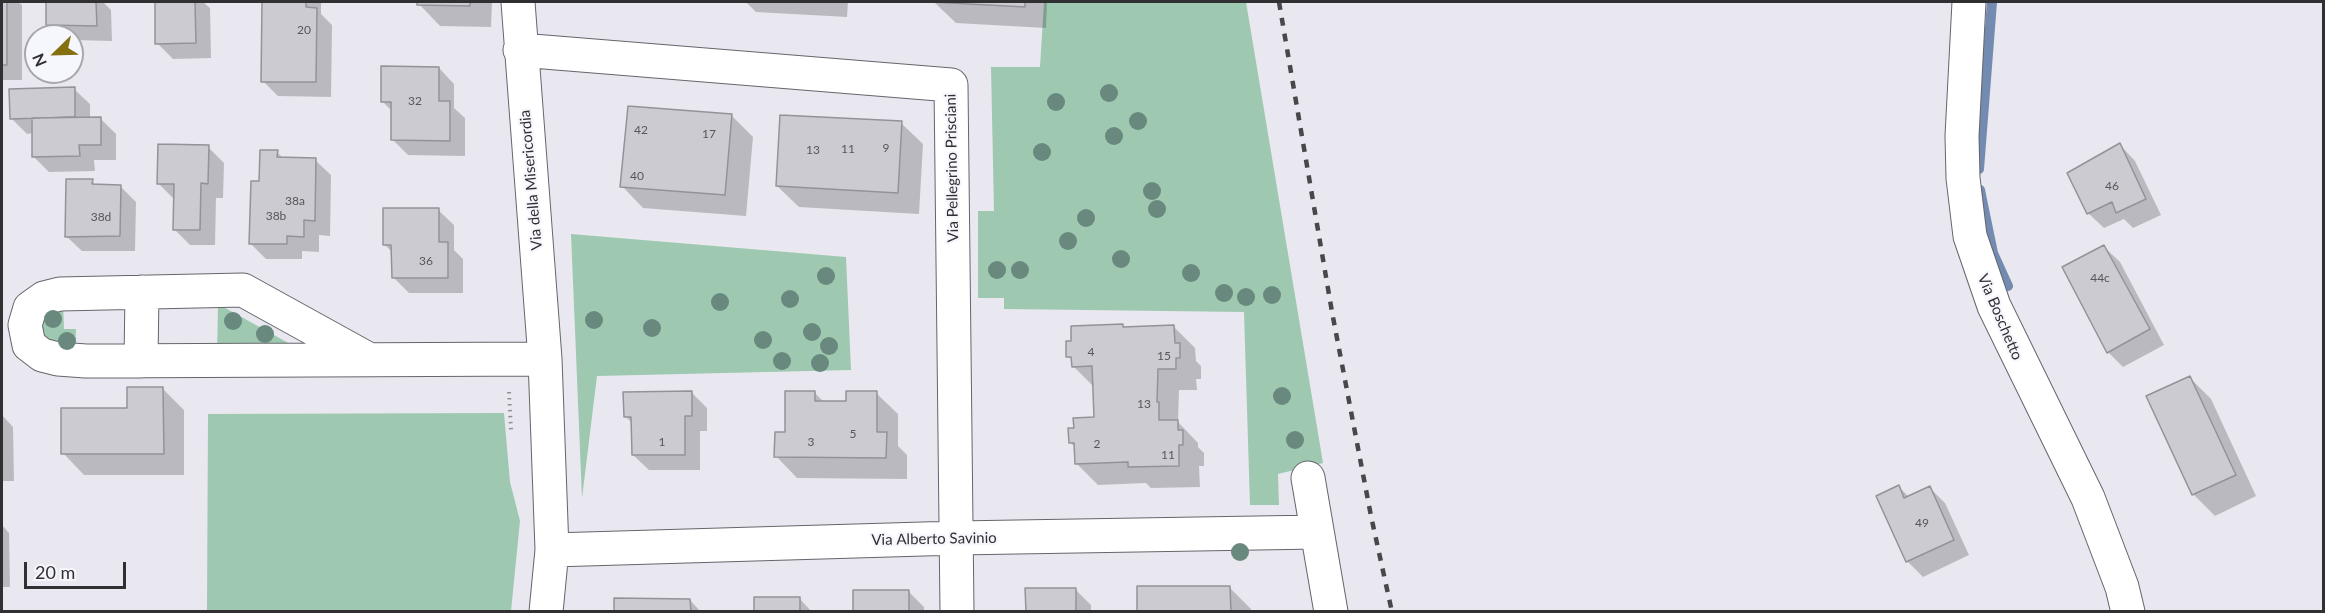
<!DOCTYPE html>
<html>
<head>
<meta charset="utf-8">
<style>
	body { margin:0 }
	#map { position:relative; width:2325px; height:613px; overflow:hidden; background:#e9e8f0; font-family:Lato,sans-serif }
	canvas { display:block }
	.frame { position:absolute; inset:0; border:3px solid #303032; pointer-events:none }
	.north { position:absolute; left:24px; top:24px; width:60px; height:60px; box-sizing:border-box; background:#f6f6fd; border:2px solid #a7a7ac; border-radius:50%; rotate:247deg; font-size:16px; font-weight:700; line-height:24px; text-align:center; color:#303032 }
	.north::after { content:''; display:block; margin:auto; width:21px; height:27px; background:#85700f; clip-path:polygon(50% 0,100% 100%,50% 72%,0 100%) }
	.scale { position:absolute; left:24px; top:562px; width:102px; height:27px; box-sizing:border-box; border:3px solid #303032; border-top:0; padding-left:8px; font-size:18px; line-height:21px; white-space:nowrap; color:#303032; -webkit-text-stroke:4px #f6f6fd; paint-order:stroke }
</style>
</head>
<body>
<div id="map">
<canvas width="2325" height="613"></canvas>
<div class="frame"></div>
<div class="north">N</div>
<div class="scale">20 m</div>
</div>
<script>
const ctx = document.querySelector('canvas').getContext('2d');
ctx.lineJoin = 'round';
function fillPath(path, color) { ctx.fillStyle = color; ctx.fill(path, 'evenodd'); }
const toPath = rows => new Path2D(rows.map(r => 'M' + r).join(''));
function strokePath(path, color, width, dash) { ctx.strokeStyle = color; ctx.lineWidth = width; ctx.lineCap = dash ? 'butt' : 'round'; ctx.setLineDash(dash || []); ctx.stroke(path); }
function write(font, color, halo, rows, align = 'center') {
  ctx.font = font + ' Lato,sans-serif'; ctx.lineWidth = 4.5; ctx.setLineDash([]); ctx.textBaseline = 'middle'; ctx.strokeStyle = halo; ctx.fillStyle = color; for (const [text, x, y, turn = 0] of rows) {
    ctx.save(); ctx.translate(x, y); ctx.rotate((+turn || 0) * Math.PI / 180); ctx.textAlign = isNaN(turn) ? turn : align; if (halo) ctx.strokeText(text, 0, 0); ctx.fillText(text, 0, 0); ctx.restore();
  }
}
fillPath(toPath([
	[1044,2,1246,2,1323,463,1278,474,1279,505,1250,505,1244,312,1004,309,1004,298,978,298,978,211,994,211,991,67,1040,67],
	[571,234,846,257,851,370,597,376,582,498],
	[63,303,64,329,76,329,75,355,43,339,39,325,46,308],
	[218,304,310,355,217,357],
	[504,413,510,482,520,521,511,611,207,611,208,414]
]), '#9fc8b0');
fillPath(toPath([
	[2,2,18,2,22,5,22,80,2,80],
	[48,2,103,2,111,10,112,41,72,40,72,36,60,36,48,24],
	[156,2,203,2,210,8,211,58,173,59,157,43],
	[264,2,321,3,321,14,332,25,331,97,278,96,263,81],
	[419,2,492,2,491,27,440,26,419,4],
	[746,2,848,2,847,17,756,12],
	[934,2,1047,2,1046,28,956,23],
	[439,68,454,84,454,108,465,118,465,156,408,155,392,139,393,112,383,102],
	[74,89,90,104,90,118,100,118,116,134,116,160,94,160,95,171,49,172,34,157,33,133,27,134,11,118],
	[732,116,753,137,746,216,643,208,622,186],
	[901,123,923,144,919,214,799,207,777,186],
	[2120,145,2135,161,2161,215,2133,228,2124,219,2104,228,2088,213],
	[208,147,224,163,223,198,216,198,215,245,190,245,174,229,174,199,159,184],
	[277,152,284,159,315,160,331,175,330,236,319,235,319,252,302,251,302,259,266,259,251,244,261,183],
	[92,181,97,186,120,186,136,202,135,251,82,251,66,236],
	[438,210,454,225,454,250,463,259,463,293,409,293,393,277,393,253,385,245],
	[2104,247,2120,262,2164,345,2123,367,2108,352],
	[1174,327,1195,348,1196,361,1201,366,1201,379,1196,379,1197,390,1179,390,1178,422,1198,443,1198,447,1204,453,1204,466,1199,466,1200,487,1151,488,1146,483,1098,485,1076,463,1076,448,1071,443,1075,429,1095,419,1094,387,1073,366,1073,361,1068,356],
	[2190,378,2211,399,2256,496,2215,516,2193,494],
	[163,389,184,410,184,475,84,475,63,453],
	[691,392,707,408,707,431,700,431,700,470,649,470,633,455,633,424,625,416],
	[815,393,825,403,848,403,876,393,898,414,898,446,907,455,907,479,797,478,776,456,786,433],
	[2,415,13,427,14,481,2,481],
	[1899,487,1909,497,1930,488,1945,503,1969,555,1923,577,1907,561],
	[2,525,9,533,10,587,2,587],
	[1229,587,1251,609,1251,612,1139,612],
	[1076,590,1091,605,1091,612,1027,612],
	[908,591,924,607,924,612,854,612],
	[800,599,812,612,756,612],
	[690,600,701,612,616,612]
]), '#0003');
strokePath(toPath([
	[1979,169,1992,2],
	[1980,190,1993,253,2008,286]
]), '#738ab1', 10);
const building = toPath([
	[2,2,7,2,7,65,2,65,2,2],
	[46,2,96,2,97,26,46,25,46,2],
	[155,2,195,2,196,43,155,44,155,2],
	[262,2,306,2,306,7,317,8,316,82,261,82,262,2],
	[417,2,470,2,470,6,417,5,417,2],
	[932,2,1025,2,1025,7,932,2],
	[381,66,439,67,439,101,450,101,450,141,391,140,391,102,381,102,381,66],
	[75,87,75,117,10,119,9,89,75,87],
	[628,106,732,114,725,195,620,187,628,106],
	[780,115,902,121,898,193,776,186,780,115],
	[101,117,101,145,79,145,80,156,32,157,32,118,101,117],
	[2120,143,2146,199,2116,213,2112,202,2087,214,2067,173,2120,143],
	[158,144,209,145,208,184,201,183,200,230,173,230,174,184,157,184,158,144],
	[260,150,278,150,277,157,316,158,315,221,304,220,304,237,287,236,287,244,249,244,251,181,259,181,260,150],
	[66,179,93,179,92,184,121,185,120,236,65,237,66,179],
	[383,208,439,208,439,242,448,242,448,278,392,278,391,245,383,245,383,208],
	[2104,245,2150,329,2107,353,2062,267,2104,245],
	[1123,324,1123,327,1174,325,1175,343,1180,343,1180,358,1176,358,1176,369,1158,369,1157,402,1159,402,1159,420,1178,420,1178,430,1183,430,1183,445,1179,445,1179,466,1128,467,1128,462,1075,464,1074,443,1069,443,1068,428,1074,428,1073,418,1094,417,1092,366,1072,367,1071,357,1066,357,1066,341,1071,341,1071,326,1123,324],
	[2190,376,2236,475,2192,495,2146,396,2190,376],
	[127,387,163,387,164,454,61,454,61,408,127,408,127,387],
	[692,391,692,416,685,416,685,455,632,455,631,417,624,417,623,392,692,391],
	[785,391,815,391,815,401,846,401,846,391,877,391,877,432,887,432,886,458,774,457,775,432,785,432,785,391],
	[1899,485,1904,498,1930,486,1954,540,1906,562,1876,496,1899,485],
	[1137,586,1230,586,1231,612,1137,612,1137,586],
	[1025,588,1076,588,1076,612,1026,612,1025,588],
	[853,590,909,590,909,612,853,612,853,590],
	[754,597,800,597,800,612,754,612,754,597],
	[614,598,690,599,691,612,614,612,614,598]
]);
fillPath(building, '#cccbd2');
strokePath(building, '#939299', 1.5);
const minor = toPath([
	[518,2,545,359,552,550,546,612],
	[1969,2,1962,136,1963,178,1970,236,1994,306,2088,498,2122,587,2128,612],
	[520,50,951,85,957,612],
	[368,359,243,290,60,294,44,298,30,308,25,325,29,345,42,355,58,359,86,361,545,359],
	[141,361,142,292],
	[1308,478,1331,612],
	[552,550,957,538,1317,532]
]);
strokePath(minor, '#65656b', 35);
strokePath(toPath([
	[509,392,511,430]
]), '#909095', 4, [1.5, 4.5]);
strokePath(minor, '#fff', 33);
strokePath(toPath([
	[1279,2,1332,312,1371,516,1392,612]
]), '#48484b', 4.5, [8, 8]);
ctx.fillStyle = '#69897f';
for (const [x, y] of [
	[1109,93],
	[1056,102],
	[1138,121],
	[1114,136],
	[1042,152],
	[1152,191],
	[1157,209],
	[1086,218],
	[1068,241],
	[1121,259],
	[997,270],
	[1020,270],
	[1191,273],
	[826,276],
	[1224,293],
	[1272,295],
	[1246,297],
	[790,299],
	[720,302],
	[53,319],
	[594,320],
	[233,321],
	[652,328],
	[812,332],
	[265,334],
	[763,340],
	[67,341],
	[829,346],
	[782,361],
	[820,363],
	[1282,396],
	[1295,440],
	[1240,552]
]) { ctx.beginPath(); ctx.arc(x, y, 9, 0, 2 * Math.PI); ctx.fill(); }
write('12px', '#57575a', null, [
	["20",304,30],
	["32",415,101],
	["42",641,130],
	["17",709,134],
	["9",886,148],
	["11",848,149],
	["13",813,150],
	["40",637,176],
	["46",2112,186],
	["38a",295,201],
	["38b",276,216],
	["38d",101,217],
	["36",426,261],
	["44c",2100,278],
	["4",1091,352],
	["15",1164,356],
	["13",1144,404],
	["5",853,434],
	["1",662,442],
	["3",811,442],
	["2",1097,444],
	["11",1168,455],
	["49",1922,523]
]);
write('15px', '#303032', '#f6f6fd', [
	["Via Pellegrino Prisciani",952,168,-91],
	["Via della Misericordia",531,180,-95],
	["Via Boschetto",2000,317,67],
	["Via Alberto Savinio",934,539,-1]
]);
</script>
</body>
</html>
